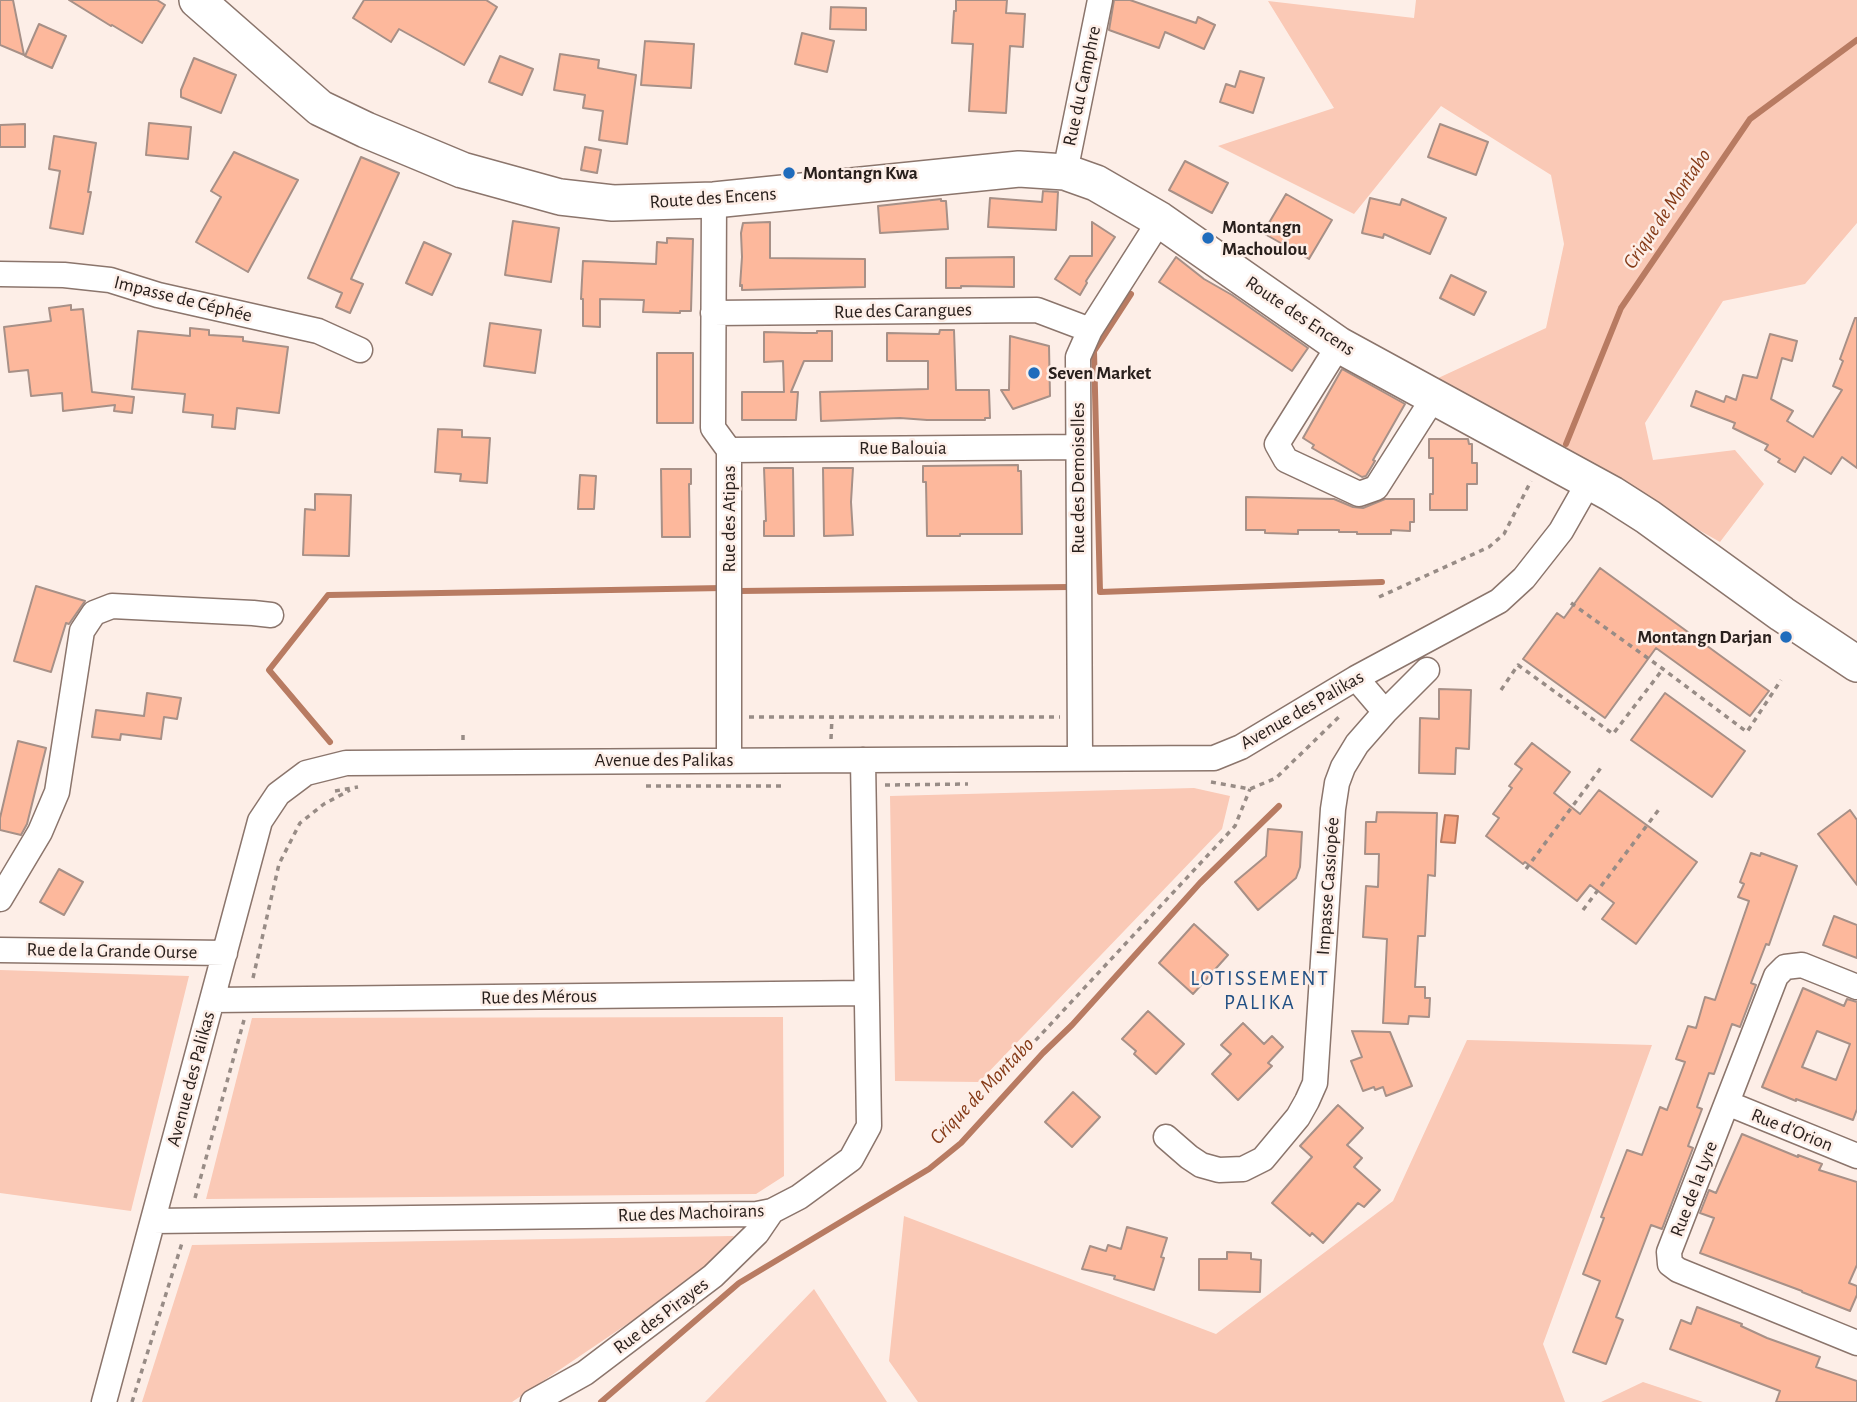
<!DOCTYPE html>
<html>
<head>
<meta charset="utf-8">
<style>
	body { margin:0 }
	canvas { display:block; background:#fdeee7 }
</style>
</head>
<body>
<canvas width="1857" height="1402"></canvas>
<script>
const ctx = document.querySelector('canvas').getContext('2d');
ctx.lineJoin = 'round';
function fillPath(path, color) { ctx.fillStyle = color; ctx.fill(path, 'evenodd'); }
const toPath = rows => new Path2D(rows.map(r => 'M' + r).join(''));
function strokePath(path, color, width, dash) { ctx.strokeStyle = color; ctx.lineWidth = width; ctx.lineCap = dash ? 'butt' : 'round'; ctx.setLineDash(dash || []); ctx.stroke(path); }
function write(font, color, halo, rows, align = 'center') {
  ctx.font = font + ' "Alegreya Sans",sans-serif'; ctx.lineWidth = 5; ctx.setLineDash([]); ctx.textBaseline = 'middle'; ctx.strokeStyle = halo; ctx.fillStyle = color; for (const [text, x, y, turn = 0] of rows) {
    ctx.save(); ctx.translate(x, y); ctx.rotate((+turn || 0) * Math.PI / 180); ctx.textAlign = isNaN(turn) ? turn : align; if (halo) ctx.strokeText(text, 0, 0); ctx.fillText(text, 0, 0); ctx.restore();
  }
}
fillPath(toPath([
	[1416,0,1857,0,1857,223,1805,284,1723,301,1645,423,1653,460,1735,450,1764,484,1720,542,1434,380,1546,328,1564,244,1551,175,1441,106,1354,214,1218,146,1334,108,1268,1,1414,18],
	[1194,788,1230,796,1222,829,979,1082,895,1081,890,796],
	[0,970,189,976,131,1211,0,1193],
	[783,1017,784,1176,756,1194,206,1199,252,1018],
	[1467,1040,1652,1045,1543,1344,1565,1402,918,1402,889,1361,904,1216,1216,1334,1393,1201],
	[734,1236,707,1270,512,1402,142,1402,192,1245],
	[814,1289,887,1402,705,1402],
	[1643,1382,1703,1402,1601,1402]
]), '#fac9b6');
const water = toPath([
	[1445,815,1458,816,1455,843,1441,842,1445,815]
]);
fillPath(water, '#f6a27f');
strokePath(water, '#b87b62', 2);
strokePath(toPath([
	[1131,294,1094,351,1100,592,1382,582],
	[1566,444,1621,308,1750,119,1857,40],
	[740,591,1070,587],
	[330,742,269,670,328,595,723,588],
	[601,1402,739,1283,929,1169,961,1143,1043,1053,1072,1025,1200,883,1279,806]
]), '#b87b62', 6);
const building = toPath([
	[0,0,13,0,24,55,0,45,0,0],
	[69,0,157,0,165,5,142,43,112,25,111,26,69,0],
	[364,0,486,0,497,7,464,65,399,29,391,42,353,18,364,0],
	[956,0,1007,0,1006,13,1025,14,1023,47,1010,46,1006,113,969,111,973,44,952,43,954,11,956,11,956,0],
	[1114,0,1130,0,1196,23,1198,17,1215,25,1204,49,1165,32,1159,48,1109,30,1114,0],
	[831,7,866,8,866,30,830,29,831,7],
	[39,24,66,36,52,68,25,56,39,24],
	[802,33,834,41,827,72,795,64,802,33],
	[645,41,694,44,691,88,641,85,645,41],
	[560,54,599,60,598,68,636,75,627,144,599,140,603,111,583,108,585,95,554,90,560,54],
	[500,56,533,69,522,95,489,82,500,56],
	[194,58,236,75,221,113,181,97,181,90,194,58],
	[1240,71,1264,78,1253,113,1220,102,1226,84,1235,87,1240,71],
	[149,123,191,127,188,159,146,155,149,123],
	[25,124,25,147,0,147,0,125,25,124],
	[1440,124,1488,142,1476,175,1428,157,1440,124],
	[54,136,96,143,88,192,91,192,83,234,50,228,60,171,49,169,54,136],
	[585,147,601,150,597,173,581,170,585,147],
	[234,152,298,180,248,272,196,242,221,197,211,191,234,152],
	[361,157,399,173,351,279,363,284,350,313,336,307,342,293,308,278,361,157],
	[1185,161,1228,183,1212,213,1169,190,1185,161],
	[1043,191,1058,192,1056,230,988,227,990,198,1042,202,1043,191],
	[1286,194,1332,220,1309,259,1263,233,1286,194],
	[1370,198,1400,205,1402,199,1446,218,1430,254,1384,234,1383,238,1362,233,1370,198],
	[941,199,941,201,946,201,948,229,880,233,878,206,941,199],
	[513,221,559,228,551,282,505,275,513,221],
	[770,222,770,258,865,259,865,287,742,290,742,285,740,286,742,257,741,233,743,223,770,222],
	[1092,222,1115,237,1086,281,1087,283,1080,295,1055,279,1070,256,1092,256,1092,222],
	[667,238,693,239,691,311,680,311,680,313,643,312,644,300,600,299,600,327,583,326,583,299,581,299,583,261,656,264,657,242,667,243,667,238],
	[424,242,451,254,432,295,406,283,424,242],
	[1014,257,1014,287,961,286,961,288,946,288,946,258,1014,257],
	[1176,257,1204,279,1232,295,1308,348,1292,371,1159,282,1176,257],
	[1451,275,1486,292,1474,315,1440,298,1451,275],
	[71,305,71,310,83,309,92,392,134,397,132,413,114,411,115,405,63,411,62,393,31,396,28,370,9,372,4,327,51,321,49,308,71,305],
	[1855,318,1857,318,1857,468,1842,457,1831,474,1804,457,1795,472,1778,462,1780,459,1765,450,1768,445,1733,428,1735,423,1691,406,1696,391,1724,402,1726,396,1736,400,1743,375,1757,378,1770,334,1797,341,1792,361,1782,358,1771,399,1793,411,1787,421,1813,437,1842,390,1833,386,1843,361,1840,359,1855,318],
	[490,323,541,330,535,373,484,366,490,323],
	[190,328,209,330,209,335,243,337,243,341,288,347,279,413,237,408,235,429,212,427,213,415,183,412,185,394,132,389,138,331,190,336,190,328],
	[940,330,954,330,956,390,989,390,990,418,985,418,985,420,927,420,900,418,821,421,820,392,928,389,928,361,887,361,887,333,939,334,940,330],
	[817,331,832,331,832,361,804,361,791,392,798,392,796,420,742,420,742,392,784,392,783,361,764,362,764,332,804,333,817,333,817,331],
	[1010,336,1049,346,1050,396,1013,409,1001,390,1009,390,1010,336],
	[657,353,693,353,693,423,657,423,657,353],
	[1342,369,1405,404,1373,460,1375,461,1366,476,1362,477,1312,448,1314,445,1303,438,1342,369],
	[438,429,462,430,462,437,490,438,487,483,460,481,461,474,435,472,438,429],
	[1429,439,1468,439,1469,444,1472,444,1472,463,1477,463,1477,484,1467,484,1467,510,1430,510,1430,494,1433,494,1433,458,1429,458,1429,439],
	[1018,465,1018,471,1021,471,1022,534,960,534,960,536,927,536,926,482,923,482,923,466,1018,465],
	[764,468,793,468,794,536,764,536,764,521,766,521,764,468],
	[823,468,853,468,851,502,853,535,824,536,823,468],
	[661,469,691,469,691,484,689,484,690,537,662,537,661,469],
	[580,475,596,476,594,509,578,509,580,475],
	[315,494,351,495,349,556,303,555,305,509,315,510,315,494],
	[1246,497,1334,499,1353,507,1363,508,1385,499,1414,499,1414,522,1410,522,1410,531,1391,530,1391,534,1357,534,1357,532,1339,532,1339,530,1298,530,1298,534,1265,533,1265,530,1246,530,1246,497],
	[1600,568,1769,691,1750,716,1656,648,1605,718,1523,659,1557,613,1564,618,1600,568],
	[36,586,85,601,69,624,66,623,51,672,14,661,36,586],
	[1439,689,1471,690,1469,749,1456,748,1455,774,1419,773,1420,718,1439,719,1439,689],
	[147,693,181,698,177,719,164,717,161,739,121,734,120,740,92,737,96,710,144,716,147,693],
	[1665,693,1745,751,1712,797,1631,740,1665,693],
	[18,741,46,748,27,824,21,835,0,830,0,818,18,741],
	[1532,743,1570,772,1554,793,1580,814,1599,790,1697,862,1636,944,1602,919,1614,903,1590,885,1577,901,1525,862,1523,864,1486,836,1499,818,1493,814,1512,788,1509,786,1522,769,1515,764,1532,743],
	[1850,810,1857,820,1857,885,1818,834,1850,810],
	[1377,812,1437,813,1435,876,1428,875,1425,936,1418,936,1415,987,1425,987,1425,998,1430,998,1429,1017,1409,1016,1408,1024,1383,1023,1387,939,1363,937,1366,886,1378,887,1379,854,1365,854,1366,822,1376,822,1377,812],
	[1268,829,1302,832,1300,867,1296,878,1258,910,1235,882,1266,856,1268,829],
	[1751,853,1760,856,1761,853,1797,866,1769,945,1766,944,1751,983,1756,985,1740,1027,1732,1024,1714,1074,1709,1073,1697,1107,1702,1109,1688,1146,1693,1148,1662,1229,1651,1225,1616,1317,1623,1320,1606,1364,1573,1352,1600,1281,1583,1274,1604,1218,1601,1217,1627,1150,1642,1155,1660,1107,1667,1110,1685,1062,1676,1059,1688,1026,1696,1028,1705,997,1715,1000,1749,901,1738,897,1744,884,1740,882,1751,853],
	[59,869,83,882,64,915,40,902,59,869],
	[1834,916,1857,925,1857,958,1823,945,1834,916],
	[1194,924,1228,955,1193,994,1159,963,1194,924],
	[1803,988,1844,1006,1847,999,1857,1002,1857,1109,1853,1120,1796,1099,1796,1101,1762,1087,1803,988],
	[1817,1031,1850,1044,1836,1080,1802,1067,1817,1031],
	[1148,1011,1184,1044,1156,1074,1134,1054,1136,1051,1122,1039,1148,1011],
	[1243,1023,1264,1044,1272,1036,1283,1047,1268,1063,1272,1066,1238,1100,1212,1074,1231,1054,1221,1045,1243,1023],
	[1352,1031,1390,1032,1412,1086,1386,1096,1383,1087,1375,1090,1374,1087,1363,1091,1351,1061,1362,1057,1352,1031],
	[1073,1092,1100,1117,1072,1147,1045,1122,1073,1092],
	[1338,1105,1363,1128,1347,1145,1362,1158,1354,1167,1380,1190,1364,1207,1358,1203,1323,1243,1312,1233,1310,1236,1272,1203,1312,1157,1300,1146,1338,1105],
	[1742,1134,1798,1157,1798,1155,1822,1164,1819,1170,1857,1182,1857,1265,1849,1283,1857,1286,1857,1295,1850,1311,1802,1292,1802,1291,1700,1253,1714,1218,1700,1213,1709,1190,1716,1193,1742,1134],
	[1127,1227,1167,1238,1161,1257,1164,1258,1154,1290,1114,1279,1115,1276,1082,1269,1090,1246,1106,1251,1108,1245,1121,1249,1127,1227],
	[1227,1252,1251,1253,1251,1259,1261,1260,1260,1292,1199,1290,1199,1259,1227,1259,1227,1252],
	[1697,1307,1742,1324,1741,1326,1767,1338,1820,1357,1816,1367,1857,1381,1857,1402,1776,1402,1780,1391,1670,1349,1681,1320,1691,1324,1697,1307]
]);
fillPath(building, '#fdb89c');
strokePath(building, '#a79087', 2);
const street = toPath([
	[1065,172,1100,0],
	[714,200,713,428,729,450,729,760],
	[0,274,64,275,110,280,158,295,318,331,360,350],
	[713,313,1037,310,1090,330],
	[1339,345,1277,444,1286,460,1359,494,1376,488,1434,397],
	[729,450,1078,447],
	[1356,678,1385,712],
	[1080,758,1078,357,1090,330,1160,220],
	[0,899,40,832,57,792,82,631,94,613,112,606,253,613,271,615],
	[0,950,225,953],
	[1857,987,1802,965,1785,967,1776,976,1669,1252,1670,1264,1678,1270,1857,1343],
	[212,1000,866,993],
	[1727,1103,1857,1156],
	[1166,1137,1189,1157,1201,1165,1219,1170,1243,1169,1263,1159,1298,1117,1307,1101,1315,1083,1333,809,1337,783,1343,767,1357,744,1385,712,1427,670],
	[153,1221,757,1214,772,1211,799,1197,851,1159,869,1126,863,760],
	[104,1402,260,821,278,794,306,773,346,763,1214,758,1241,747,1356,678,1499,601,1524,578,1561,531,1590,480],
	[533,1402,585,1373,713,1276,757,1233,772,1211]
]);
const secondary = toPath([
	[197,0,320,108,366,130,462,170,560,197,613,203,714,200,1019,169,1065,172,1096,183,1160,220,1339,345,1612,494,1648,517,1782,614,1857,664]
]);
strokePath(street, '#8b756c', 27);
strokePath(secondary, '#8b756c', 38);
strokePath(toPath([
	[1379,597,1489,547,1504,534,1531,481],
	[1571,603,1663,669,1747,732,1781,680],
	[1501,690,1518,665,1613,734,1663,669],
	[749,717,1060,717],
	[831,739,832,717],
	[463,740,463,730],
	[1211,782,1250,789,1276,778,1342,714],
	[885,785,968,784],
	[646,786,784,786],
	[335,791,358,787],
	[1526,869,1603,765],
	[1583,910,1660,808],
	[253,978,279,864,300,823,324,804,350,790],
	[981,1099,1235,826,1250,789],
	[195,1198,244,1020],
	[132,1402,182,1243]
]), '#988c86', 3.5, [5, 5]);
strokePath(street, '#fff', 24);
strokePath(secondary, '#fff', 35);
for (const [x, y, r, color] of [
	[789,173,7,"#206cbc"],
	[1208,238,7,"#206cbc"],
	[1034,373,7,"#206cbc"],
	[1786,637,7,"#206cbc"]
]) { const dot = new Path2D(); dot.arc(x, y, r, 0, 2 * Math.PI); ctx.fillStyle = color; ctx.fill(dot); strokePath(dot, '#fdeee7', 2.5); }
write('19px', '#29201d', '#fdeee7', [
	["Rue du Camphre",1082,86,-78],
	["Route des Encens",713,198,-4],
	["Impasse de Céphée",183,299,14],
	["Rue des Carangues",903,311,-1],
	["Route des Encens",1300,316,34],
	["Rue Balouia",903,448],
	["Rue des Demoiselles",1078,478,-90],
	["Rue des Atipas",729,519,-90],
	["Avenue des Palikas",1302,710,-30],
	["Avenue des Palikas",664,760],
	["Impasse Cassiopée",1328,886,-86],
	["Rue de la Grande Ourse",112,951,1],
	["Rue des Mérous",539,997,-1],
	["Avenue des Palikas",191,1079,-75],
	["Rue d'Orion",1792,1130,22],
	["Rue de la Lyre",1694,1189,-69],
	["Rue des Machoirans",691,1213,-2],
	["Rue des Pirayes",661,1316,-37]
]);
write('bold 19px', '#29201d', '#fdeee7', [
	["Montangn Kwa",803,173],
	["Montangn",1222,227],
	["Machoulou",1222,249],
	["Seven Market",1048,373],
	["Montangn Darjan",1772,637,"right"]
], 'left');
write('italic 21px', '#853a17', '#fdeee7', [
	["Crique de Montabo",1667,209,-56],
	["Crique de Montabo",982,1091,-46]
]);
ctx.letterSpacing = '2px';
write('21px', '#225084', '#fdeee7', [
	["LOTISSEMENT",1260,979],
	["PALIKA",1260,1003]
]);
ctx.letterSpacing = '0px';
</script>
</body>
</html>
